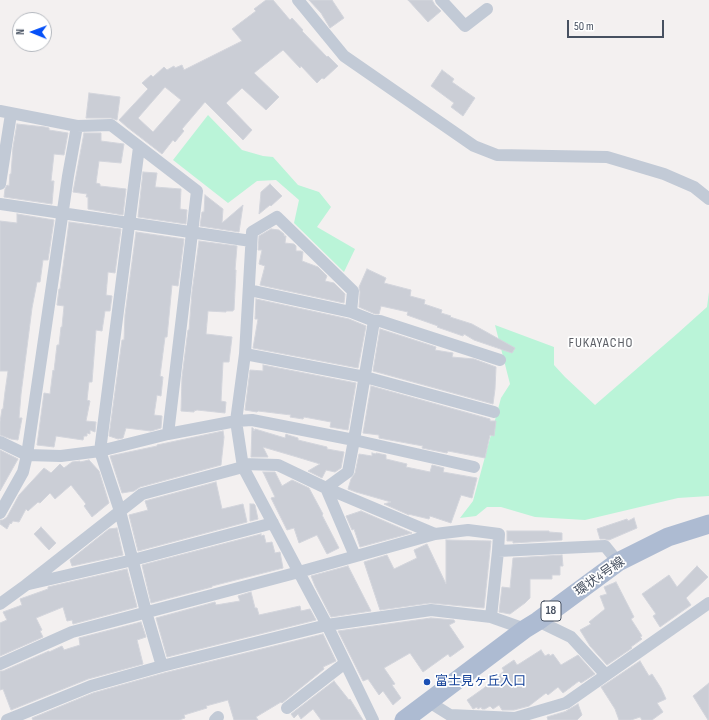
<!DOCTYPE html>
<html>
<head>
<meta charset="utf-8">
<style>
	body { margin:0 }
	#map { position:relative; width:709px; height:720px; overflow:hidden; background:#f3f0f0; font-family:"Sofia Sans Condensed",sans-serif }
	canvas { display:block }
	.north { position:absolute; left:12px; top:12px; width:40px; height:40px; box-sizing:border-box; background:#fff; border:1px solid #b5b9bf; border-radius:50%; rotate:271deg; font-size:11px; font-weight:700; line-height:16px; text-align:center; color:#465060 }
	.north::after { content:''; display:block; margin:auto; width:14px; height:18px; background:#0550f8; clip-path:polygon(50% 0,100% 100%,50% 72%,0 100%) }
	.scale { position:absolute; left:567px; top:20px; width:97px; height:18px; box-sizing:border-box; border:2px solid #465060; border-top:0; padding-left:5px; font-size:12px; line-height:14px; white-space:nowrap; color:#465060; -webkit-text-stroke:3px #fff; paint-order:stroke }
</style>
</head>
<body>
<div id="map">
<canvas width="709" height="720"></canvas>
<div class="north">N</div>
<div class="scale">50 m</div>
</div>
<script>
const ctx = document.querySelector('canvas').getContext('2d');
ctx.lineJoin = 'round';
function fillPath(path, color) { ctx.fillStyle = color; ctx.fill(path, 'evenodd'); }
const toPath = rows => new Path2D(rows.map(r => 'M' + r).join(''));
function strokePath(path, color, width, dash) { ctx.strokeStyle = color; ctx.lineWidth = width; ctx.lineCap = dash ? 'butt' : 'round'; ctx.setLineDash(dash || []); ctx.stroke(path); }
function write(font, color, halo, rows, align = 'center') {
  ctx.font = font + ' "Sofia Sans Condensed","Noto Sans JP",sans-serif'; ctx.lineWidth = 3.5; ctx.setLineDash([]); ctx.textBaseline = 'middle'; ctx.strokeStyle = halo; ctx.fillStyle = color; for (const [text, x, y, turn = 0] of rows) {
    ctx.save(); ctx.translate(x, y); ctx.rotate((+turn || 0) * Math.PI / 180); ctx.textAlign = isNaN(turn) ? turn : align; if (halo) ctx.strokeText(text, 0, 0); ctx.fillText(text, 0, 0); ctx.restore();
  }
}
fillPath(toPath([
	[208,115,242,150,263,156,273,157,298,185,319,192,331,207,317,227,355,249,344,272,294,223,299,200,276,180,257,181,228,203,173,160],
	[709,292,709,496,678,498,585,520,535,517,501,507,487,507,476,516,460,518,473,501,501,398,510,384,495,325,554,347,554,365,565,377,595,405,678,333,707,307]
]), '#baf4d8');
const building = toPath([
	[266,0,273,0,290,20,292,18,303,30,302,31,327,57,328,56,338,66,324,79,322,78,317,83,301,66,300,68,283,50,254,73,279,97,266,110,242,88,226,103,252,130,243,140,205,102,182,129,184,131,175,142,173,140,162,154,127,127,119,120,148,89,142,83,151,75,153,77,164,67,167,70,174,66,175,68,182,65,184,70,242,41,232,29,256,11,254,9,266,0],
	[165,87,181,100,153,132,138,118,165,87],
	[309,0,332,0,344,18,330,28,321,13,309,0],
	[408,0,432,0,435,5,441,11,428,22,408,0],
	[442,70,454,79,452,82,475,98,463,116,451,107,454,103,431,86,442,70],
	[89,93,120,97,117,120,111,118,86,118,89,93],
	[17,124,45,127,49,128,49,130,68,133,64,155,54,154,51,181,54,181,52,204,4,197,5,189,7,185,9,186,10,174,11,174,13,147,17,124],
	[84,133,101,133,101,141,124,144,121,163,99,161,96,183,100,184,100,186,126,189,123,215,88,209,88,197,86,197,87,194,73,192,84,133],
	[143,172,157,173,155,187,181,189,180,209,187,210,186,224,138,217,143,172],
	[270,184,282,196,271,206,270,205,259,214,261,192,270,184],
	[205,195,223,209,222,223,243,205,239,232,200,226,202,212,204,212,205,195],
	[17,214,54,220,48,260,43,260,40,282,37,282,32,308,21,394,19,418,22,418,18,440,11,439,0,435,0,422,2,409,3,409,5,392,8,371,0,371,0,221,17,223,17,214],
	[69,222,121,229,115,273,108,272,106,295,112,296,110,311,105,311,102,331,96,330,92,382,89,382,87,400,90,401,86,421,96,422,95,432,90,430,90,434,87,433,87,436,84,436,83,440,56,436,54,447,37,445,44,393,50,394,53,370,54,371,57,345,59,345,61,327,62,327,64,306,57,305,59,289,60,289,69,222],
	[271,229,279,230,284,234,284,236,286,236,285,243,294,244,296,246,296,251,301,251,303,252,302,261,318,267,327,276,325,281,334,283,345,294,344,303,260,285,265,266,259,264,262,250,258,250,259,236,271,229],
	[136,232,184,239,178,286,172,285,167,337,165,337,160,376,163,377,161,396,157,395,154,415,162,416,161,428,151,431,126,428,123,438,118,439,109,436,122,340,124,340,125,315,136,232],
	[199,241,237,246,235,270,236,270,234,310,233,310,233,311,226,311,226,312,208,311,206,334,232,337,229,362,223,362,221,401,226,402,225,413,197,410,194,411,194,412,181,411,182,377,188,330,189,330,192,292,199,241],
	[367,269,386,278,384,283,411,290,410,296,425,300,424,304,442,310,441,313,451,316,450,317,472,324,515,348,512,353,474,340,464,334,463,336,437,327,438,326,407,315,408,312,381,306,379,314,375,314,359,307,360,292,359,287,367,269],
	[256,299,349,319,366,326,358,368,253,348,258,319,255,319,256,299],
	[380,329,436,347,435,350,453,353,452,357,474,359,496,367,495,389,493,404,373,371,380,329],
	[263,365,356,383,348,430,330,427,331,422,304,417,303,419,290,417,291,415,258,411,257,412,245,410,250,370,263,371,263,365],
	[371,386,490,419,490,421,496,421,494,436,490,435,485,458,448,451,447,453,422,448,423,446,379,438,379,435,363,433,371,386],
	[252,428,253,428,254,431,255,429,285,438,286,434,288,435,298,438,298,440,327,447,327,449,344,452,341,468,335,472,326,470,322,478,308,471,320,464,297,457,263,447,268,457,251,457,252,428],
	[223,431,224,437,221,465,140,487,134,491,122,493,110,456,157,446,157,445,223,431],
	[0,450,18,459,0,491,0,450],
	[372,453,376,454,376,453,386,455,386,459,407,464,406,467,430,472,432,465,444,468,443,472,477,478,472,498,461,495,451,523,430,516,429,519,408,514,409,515,384,504,391,502,356,492,348,489,351,479,355,473,359,454,372,456,372,453],
	[89,460,99,471,109,503,92,517,84,506,86,504,71,485,55,499,50,493,40,503,38,502,28,511,26,509,19,522,13,521,11,524,10,523,7,529,0,524,0,520,3,520,7,517,19,495,44,468,51,473,60,464,64,468,72,462,80,461,80,462,89,460],
	[263,472,275,472,282,486,292,480,309,488,323,514,322,515,339,548,327,554,317,535,299,543,294,528,287,530,271,498,275,497,263,472],
	[216,482,222,509,243,504,247,522,138,551,129,515,148,510,145,501,216,482],
	[250,504,254,504,255,505,258,519,250,521,250,504],
	[361,511,412,533,360,547,354,529,352,530,346,516,361,511],
	[634,518,637,528,609,540,605,539,600,539,597,529,627,519,628,521,634,518],
	[41,527,56,543,49,550,34,534,41,527],
	[117,528,123,555,72,566,70,560,109,529,117,528],
	[507,531,549,531,549,532,562,533,562,540,513,543,513,541,507,541,507,531],
	[261,534,261,536,264,535,266,543,272,542,275,553,280,552,283,568,212,586,212,587,151,603,142,565,261,534],
	[446,540,491,541,484,608,430,603,380,610,364,562,387,555,394,569,417,558,414,550,427,544,446,584,446,540],
	[562,555,563,566,560,566,560,575,552,575,552,579,530,579,530,598,525,603,510,614,499,612,502,587,510,588,513,558,562,555],
	[348,566,371,611,331,617,315,586,311,576,348,566],
	[697,566,708,577,686,598,691,605,660,627,653,616,656,614,642,594,669,575,677,587,697,566],
	[127,569,137,607,73,624,72,620,67,621,63,607,36,618,42,630,40,631,43,637,0,656,0,623,7,620,3,612,22,605,20,599,48,589,48,587,127,569],
	[616,582,634,617,631,619,642,636,640,637,642,639,631,647,632,648,607,665,590,646,580,630,591,624,589,622,605,609,600,596,607,594,604,587,616,582],
	[251,592,255,608,257,608,259,615,300,606,301,611,310,609,316,620,167,657,156,618,215,602,216,605,240,601,238,596,251,592],
	[431,618,454,620,455,622,449,625,464,647,450,657,448,654,423,672,410,653,384,668,395,684,392,685,401,698,393,705,383,691,379,695,368,679,363,681,338,631,431,618],
	[141,622,146,637,137,640,143,664,88,679,11,710,3,689,0,690,0,671,3,671,49,651,49,652,62,646,64,650,80,645,79,638,141,622],
	[323,634,336,661,323,667,324,669,282,703,281,702,256,717,258,720,234,720,228,700,206,706,207,708,184,715,185,718,179,720,33,720,32,718,93,693,164,673,323,634],
	[541,650,545,656,549,654,550,656,553,654,561,665,578,655,595,674,581,683,579,681,563,693,558,687,548,695,546,693,529,706,514,710,502,710,499,705,493,709,490,706,485,709,482,709,481,707,478,709,477,707,473,709,467,700,484,688,504,671,502,668,514,660,517,665,519,664,541,650],
	[640,661,649,676,652,674,661,688,666,699,657,703,663,712,652,720,642,720,640,717,631,720,619,720,615,709,601,687,640,661],
	[334,681,349,700,350,699,363,720,321,720,313,709,301,719,298,714,294,718,291,714,334,681],
	[709,683,709,720,708,720,693,696,709,683],
	[578,704,582,715,577,720,548,720,547,717,567,711,566,711,578,704]
]);
fillPath(building, '#cbced6');
strokePath(building, '#d3d5dc', 1);
strokePath(toPath([
	[298,0,344,56,474,146,497,155,607,157,664,174,694,187,709,199],
	[441,0,465,26,487,9],
	[0,111,77,126,111,125,197,191,168,434],
	[139,147,100,451,120,511,146,612,162,666],
	[0,184,11,114],
	[0,204,251,241],
	[249,290,351,312,374,321,380,321,500,360],
	[351,312,353,291,277,217,252,232,245,354,236,421,243,467,327,625,373,720],
	[245,354,365,377,494,412],
	[0,442,27,455,61,456,100,451,168,434,236,421,252,420,354,440,474,467],
	[243,464,278,465,326,488,435,534],
	[0,513,23,472,27,455,68,176,77,126],
	[498,551,605,546,618,562],
	[355,556,326,488,348,472,354,440,374,321],
	[29,584,133,560,273,523],
	[0,604,26,585,142,494,243,467],
	[538,621,571,637,606,675],
	[0,664,72,632,299,572,435,534,468,530,499,534,498,551,491,617],
	[429,702,450,715,515,718,566,703,709,603],
	[287,708,345,663],
	[7,720,91,686,162,666,327,625,431,610,491,617,525,629],
	[215,720,218,717]
]), '#c2cad6', 12);
strokePath(toPath([
	[404,720,525,629,538,621,618,562,668,537,709,524]
]), '#adbbd2', 19);
for (const [x, y, r, color] of [
	[427,682,4,"#1a4fb4"]
]) { const dot = new Path2D(); dot.arc(x, y, r, 0, 2 * Math.PI); ctx.fillStyle = color; ctx.fill(dot); strokePath(dot, '#fff', 1.5); }
for (const [x, y, w] of [
	[551,611,20]
]) { const box = new Path2D(); box.roundRect(x - w / 2, y - 10, w, 20, 3); ctx.fillStyle = '#fff'; ctx.fill(box); strokePath(box, '#465060', 1); }
write('bold 12px', '#465060', null, [
	["18",551,611]
]);
write('13px', '#465060', '#fff', [
	["環状4号線",600,577,-35]
]);
write('13px', '#164399', '#fff', [
	["富士見ヶ丘入口",435,682]
], 'left');
ctx.letterSpacing = '1px';
write('14px', '#5c5f66', '#fff', [
	["FUKAYACHO",601,343]
]);
ctx.letterSpacing = '0px';
</script>
</body>
</html>
